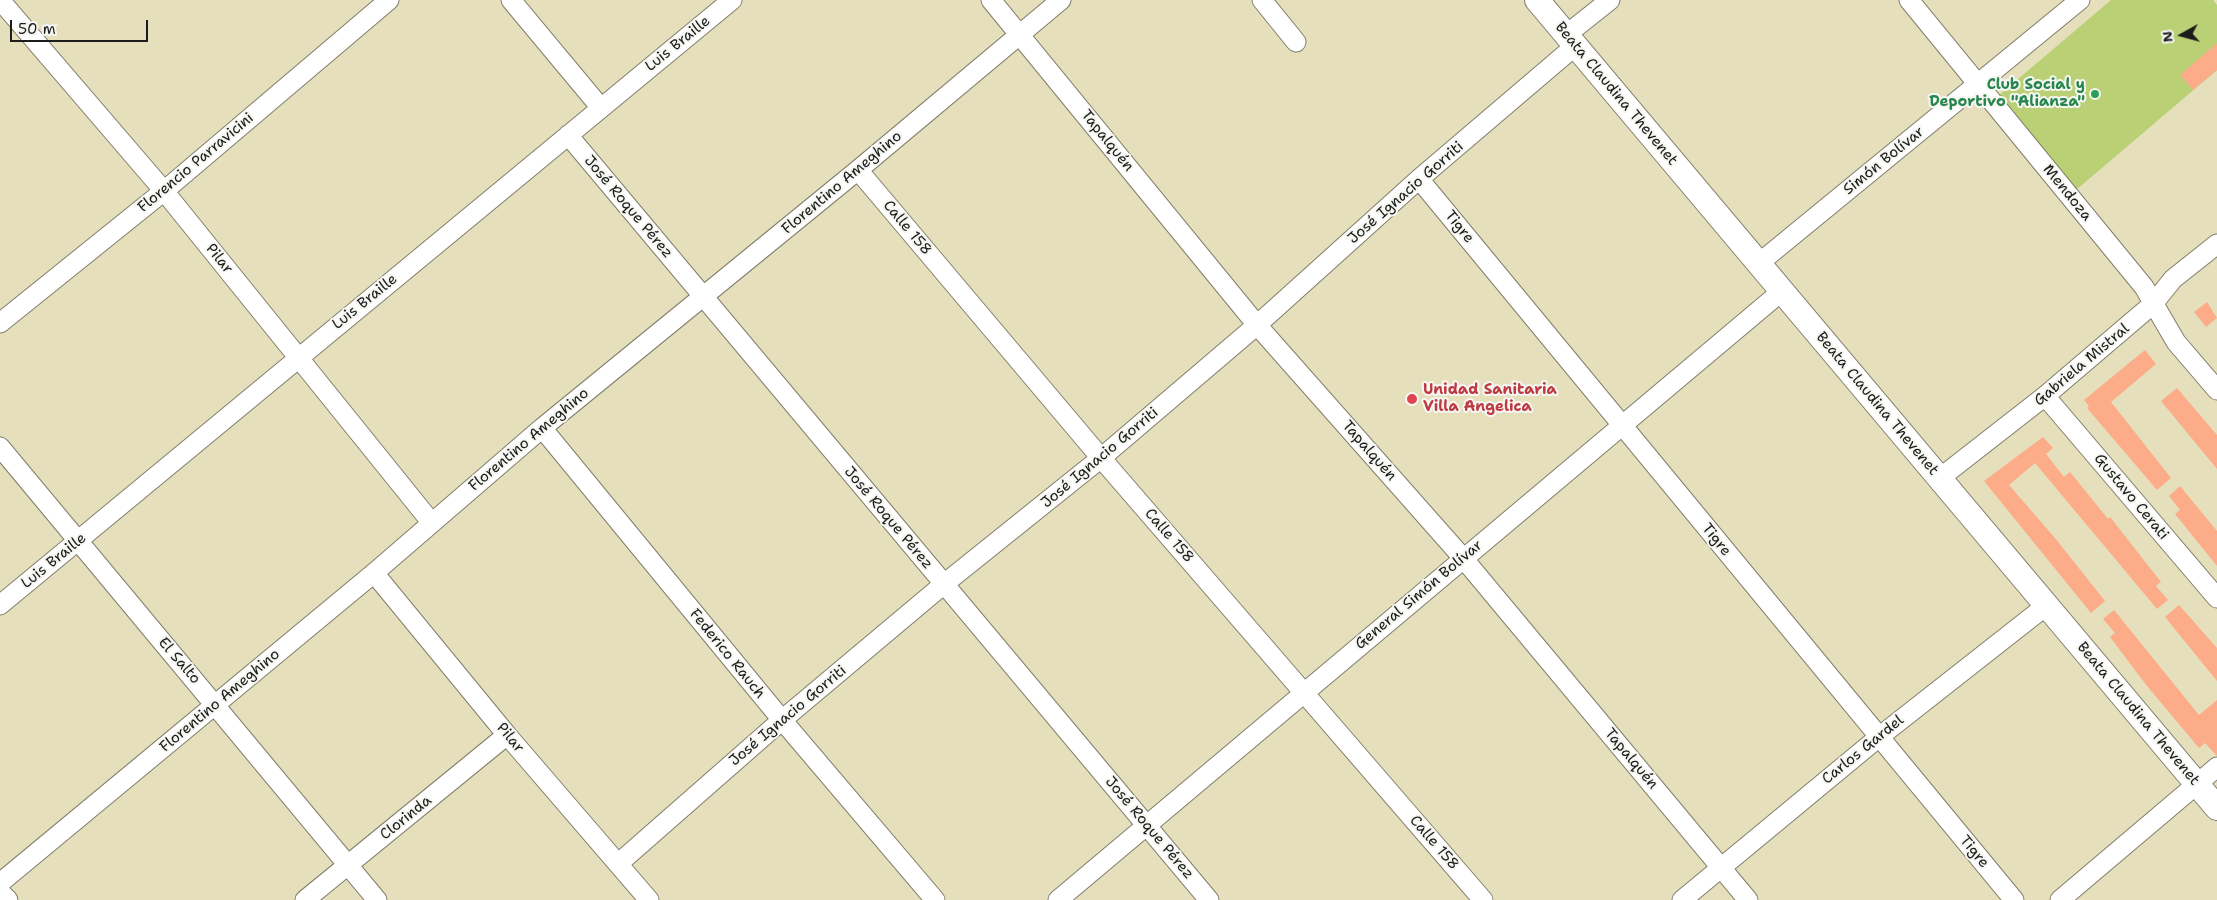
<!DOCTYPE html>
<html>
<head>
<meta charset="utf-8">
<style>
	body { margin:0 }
	#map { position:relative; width:2217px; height:900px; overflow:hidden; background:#e6dfbb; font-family:"Shantell Sans",sans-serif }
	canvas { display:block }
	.north { position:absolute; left:2157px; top:10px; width:50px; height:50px; -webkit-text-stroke:4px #f6f6f2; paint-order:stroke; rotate:263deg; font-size:14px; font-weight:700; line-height:20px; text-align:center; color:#1c1c1c }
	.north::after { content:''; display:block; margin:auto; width:18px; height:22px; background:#1c1c1c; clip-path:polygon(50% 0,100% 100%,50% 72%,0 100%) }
	.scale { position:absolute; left:10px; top:20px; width:138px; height:22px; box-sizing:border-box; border:2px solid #1c1c1c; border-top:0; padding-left:6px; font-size:15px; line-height:18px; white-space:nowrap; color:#1c1c1c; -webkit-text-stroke:4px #f6f6f2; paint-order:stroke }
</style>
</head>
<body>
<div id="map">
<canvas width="2217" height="900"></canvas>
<div class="north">N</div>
<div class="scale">50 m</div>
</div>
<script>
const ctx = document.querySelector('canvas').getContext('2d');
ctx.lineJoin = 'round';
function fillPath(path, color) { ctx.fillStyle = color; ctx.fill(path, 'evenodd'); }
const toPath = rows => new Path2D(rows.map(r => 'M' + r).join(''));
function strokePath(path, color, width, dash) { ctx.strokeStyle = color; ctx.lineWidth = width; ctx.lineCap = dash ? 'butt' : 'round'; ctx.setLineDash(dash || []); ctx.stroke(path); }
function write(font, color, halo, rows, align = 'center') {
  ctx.font = font + ' "Shantell Sans",sans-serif'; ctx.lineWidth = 4; ctx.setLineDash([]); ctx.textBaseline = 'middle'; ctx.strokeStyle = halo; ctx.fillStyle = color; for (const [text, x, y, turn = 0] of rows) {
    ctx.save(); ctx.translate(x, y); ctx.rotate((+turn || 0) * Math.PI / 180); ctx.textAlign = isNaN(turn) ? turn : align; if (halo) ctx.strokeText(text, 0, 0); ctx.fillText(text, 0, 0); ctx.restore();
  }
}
fillPath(toPath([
	[2111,0,2213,0,2217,5,2217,70,2076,190,1997,97]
]), '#bad074');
fillPath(toPath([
	[2217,43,2217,70,2193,90,2180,75],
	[2207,302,2217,318,2206,327,2194,312],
	[2145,350,2156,364,2111,402,2171,478,2157,490,2087,408,2089,406,2084,400],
	[2177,388,2217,435,2217,469,2161,401],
	[2043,437,2053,448,2046,454,2064,477,2070,472,2108,519,2110,517,2161,582,2156,586,2168,600,2157,609,2035,463,2009,485,2055,538,2105,601,2091,613,1984,481],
	[2180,486,2217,531,2217,566,2175,514,2180,510,2169,496],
	[2179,605,2217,648,2217,681,2165,617],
	[2114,610,2199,715,2217,700,2217,756,2205,743,2199,748,2147,686,2110,637,2115,633,2103,619]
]), '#fcac89');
const minor = toPath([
	[0,0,164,191,431,522],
	[511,0,601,108],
	[991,0,1257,325,1463,558,1748,900],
	[1262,0,1296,42],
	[1909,0,2144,287,2176,342,2217,390],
	[1566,35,1610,0],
	[568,135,1209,900],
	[858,170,1101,458,1483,900],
	[1419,179,2014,900],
	[1758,264,2080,0],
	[0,323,164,191,389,0],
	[2045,396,2217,598],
	[542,428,782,720,935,900],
	[0,447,377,900],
	[1940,478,2045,396,2153,304,2173,279,2217,244],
	[374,573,507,735,649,900],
	[0,605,732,0],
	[619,863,782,720,944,584,1101,458,1257,325,1419,179,1575,46],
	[0,883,374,573,542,428,858,170,1061,0],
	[0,892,8,900],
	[305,900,507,735],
	[1058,900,1782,291],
	[1682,900,1879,737,2047,605],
	[2060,900,2217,767]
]);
const major = toPath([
	[1537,0,2217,808]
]);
strokePath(minor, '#817e6c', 21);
strokePath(major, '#817e6c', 26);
strokePath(minor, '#fff', 19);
strokePath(major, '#fff', 24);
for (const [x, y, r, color] of [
	[2095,94,5,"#2e9e5b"],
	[1412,399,6,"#e0444e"]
]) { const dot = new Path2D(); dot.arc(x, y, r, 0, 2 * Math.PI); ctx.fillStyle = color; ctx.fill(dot); strokePath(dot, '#f6f6f2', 2); }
write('15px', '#1c1c1c', '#f6f6f2', [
	["Luis Braille",678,44,-39],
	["Beata Claudina Thevenet",1616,94,50],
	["Tapalquén",1107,141,51],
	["Simón Bolívar",1884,161,-39],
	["Florencio Parravicini",196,163,-40],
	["Florentino Ameghino",842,183,-40],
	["José Ignacio Gorriti",1406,193,-41],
	["Mendoza",2067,193,51],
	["José Roque Pérez",628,207,50],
	["Tigre",1459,227,51],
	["Calle 158",907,228,50],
	["Pilar",219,259,51],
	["Luis Braille",365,302,-39],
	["Gabriela Mistral",2082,365,-40],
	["Beata Claudina Thevenet",1877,404,50],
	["Florentino Ameghino",529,440,-40],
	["Tapalquén",1369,451,49],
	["José Ignacio Gorriti",1100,458,-40],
	["Gustavo Cerati",2131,497,50],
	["José Roque Pérez",888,518,50],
	["Calle 158",1169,536,49],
	["Tigre",1716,540,51],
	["Luis Braille",54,561,-39],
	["General Simón Bolívar",1419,595,-40],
	["Federico Rauch",727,654,51],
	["El Salto",179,661,49],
	["Florentino Ameghino",220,701,-40],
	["Beata Claudina Thevenet",2138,714,50],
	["José Ignacio Gorriti",788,716,-40],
	["Pilar",510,738,50],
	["Carlos Gardel",1863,750,-39],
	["Tapalquén",1631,759,50],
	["Clorinda",406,818,-39],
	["José Roque Pérez",1149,828,50],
	["Calle 158",1434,843,49],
	["Tigre",1974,852,50]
]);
write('bold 15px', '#27864d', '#f6f6f2', [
	["Club Social y",2085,85],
	["Deportivo \"Alianza\"",2085,102]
], 'right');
write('bold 15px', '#be3a42', '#f6f6f2', [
	["Unidad Sanitaria",1423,390],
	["Villa Angelica",1423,407]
], 'left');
</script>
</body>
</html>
